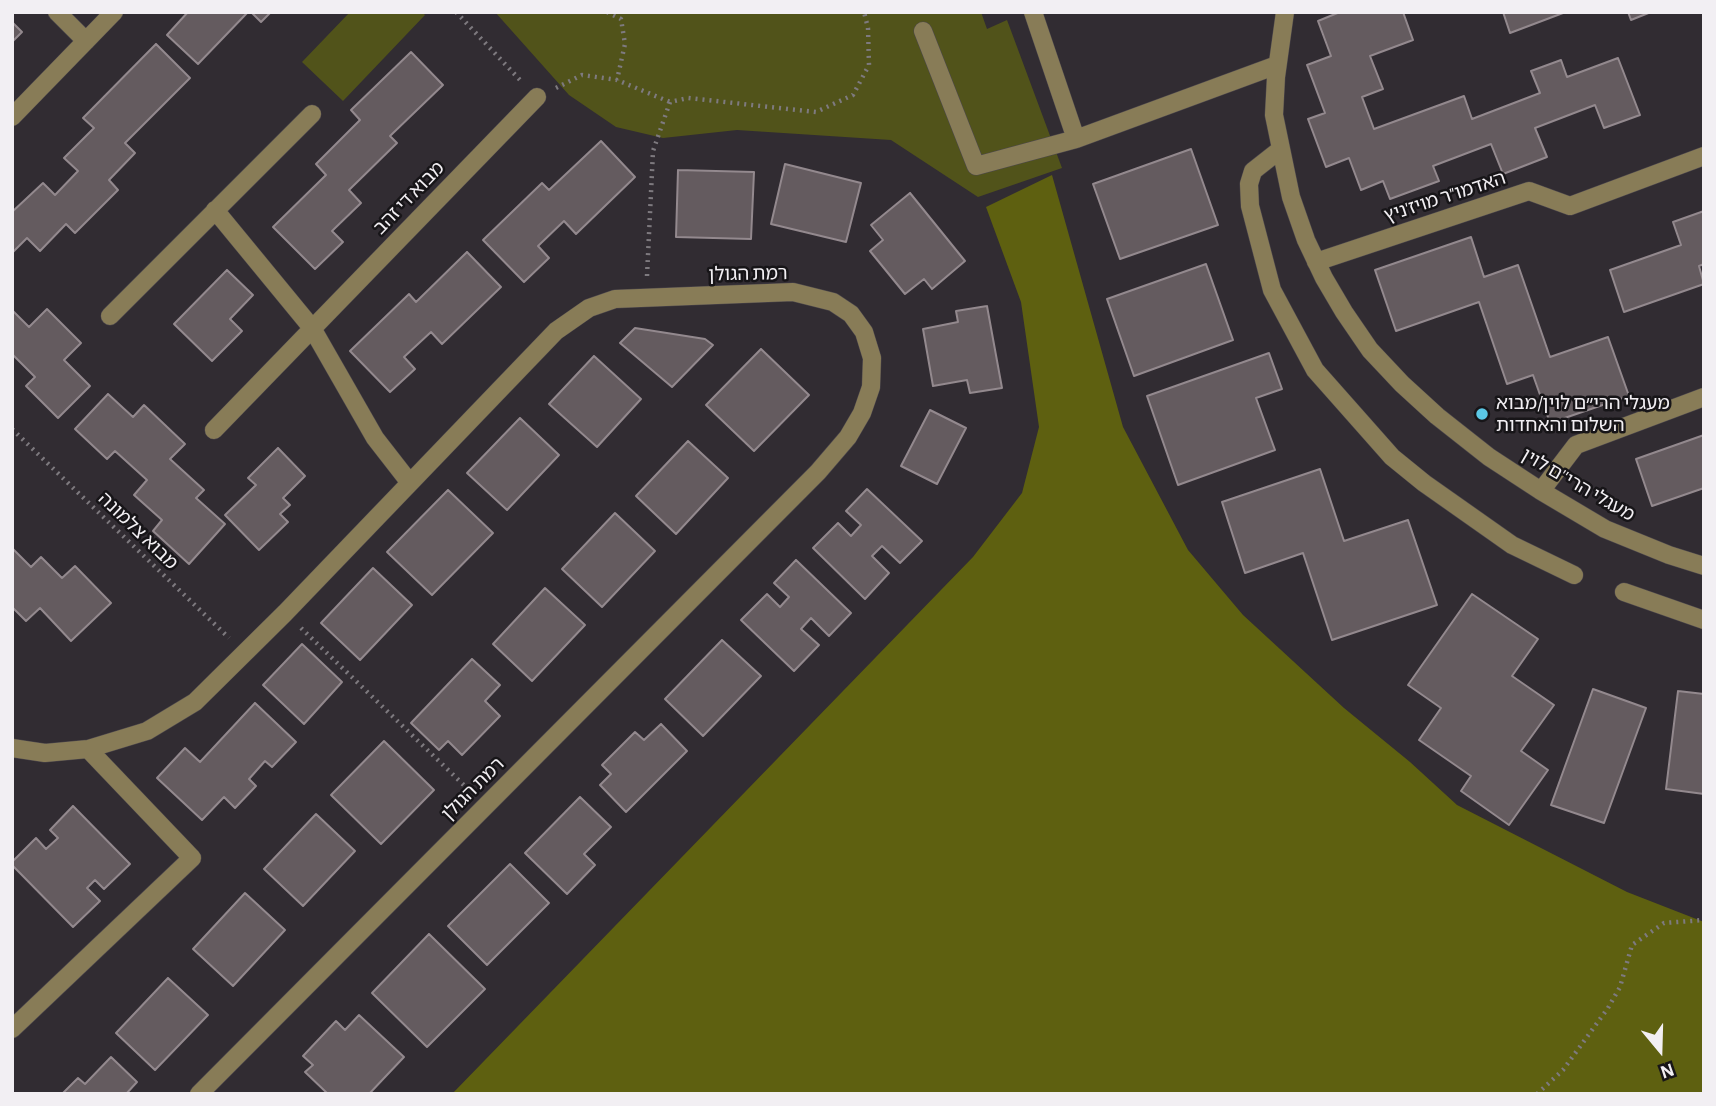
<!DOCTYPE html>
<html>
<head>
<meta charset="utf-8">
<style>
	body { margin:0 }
	#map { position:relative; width:1716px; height:1106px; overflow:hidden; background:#312c32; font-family:"Alegreya Sans",sans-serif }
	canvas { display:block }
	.frame { position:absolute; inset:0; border:14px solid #f2eff3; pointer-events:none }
	.north { position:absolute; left:1625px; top:1015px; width:70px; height:70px; -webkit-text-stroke:5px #171518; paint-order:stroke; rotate:161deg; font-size:19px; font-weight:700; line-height:28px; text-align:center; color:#f2eff3 }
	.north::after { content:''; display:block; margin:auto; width:24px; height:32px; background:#f2eff3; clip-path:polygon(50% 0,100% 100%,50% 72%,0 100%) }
</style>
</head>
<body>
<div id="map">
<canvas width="1716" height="1106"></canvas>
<div class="frame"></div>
<div class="north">N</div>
</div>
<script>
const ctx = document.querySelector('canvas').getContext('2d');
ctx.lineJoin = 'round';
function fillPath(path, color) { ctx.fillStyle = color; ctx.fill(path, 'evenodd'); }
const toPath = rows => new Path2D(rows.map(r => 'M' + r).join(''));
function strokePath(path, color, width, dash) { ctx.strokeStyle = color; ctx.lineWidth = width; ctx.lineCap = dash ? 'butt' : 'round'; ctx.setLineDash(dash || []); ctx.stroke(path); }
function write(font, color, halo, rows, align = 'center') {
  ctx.font = font + ' "Alegreya Sans","Noto Sans Hebrew",sans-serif'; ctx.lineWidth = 5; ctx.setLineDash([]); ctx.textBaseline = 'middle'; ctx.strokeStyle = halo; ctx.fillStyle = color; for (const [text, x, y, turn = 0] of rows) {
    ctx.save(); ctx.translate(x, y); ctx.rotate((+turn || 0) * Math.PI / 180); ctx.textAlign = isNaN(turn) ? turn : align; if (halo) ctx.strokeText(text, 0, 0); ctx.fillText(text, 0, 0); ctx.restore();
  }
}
fillPath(toPath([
	[350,12,422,12,425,15,343,101,302,62],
	[495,12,981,12,987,29,1007,20,1062,168,978,197,891,140,737,130,663,138,616,127,569,95]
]), '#51531a');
fillPath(toPath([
	[1052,175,1123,427,1188,550,1243,615,1344,708,1410,762,1457,805,1627,892,1704,922,1704,1094,452,1094,973,557,1022,493,1039,427,1021,302,986,207]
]), '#5e6010');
const building = toPath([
	[188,12,248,12,198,64,167,35,188,12],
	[251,12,271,12,261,22,251,12],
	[1340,12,1403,12,1413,40,1370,56,1383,89,1362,97,1374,129,1464,96,1472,119,1540,93,1531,71,1561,60,1567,77,1618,58,1640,115,1604,128,1595,105,1535,128,1547,157,1503,174,1491,144,1433,166,1439,181,1390,199,1383,181,1361,190,1349,158,1326,167,1308,119,1325,113,1307,65,1331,56,1318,21,1340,12],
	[1503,12,1563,12,1563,13,1510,33,1503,12],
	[1628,12,1651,12,1631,20,1628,12],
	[12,22,22,32,12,42,12,22],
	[156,44,190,78,125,143,135,153,109,180,118,190,75,233,66,224,40,251,27,238,12,253,12,212,43,183,55,195,78,171,64,158,94,128,83,118,156,44],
	[411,52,443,85,390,136,397,143,349,190,361,203,332,231,343,242,315,269,273,227,326,175,316,164,360,120,351,110,411,52],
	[601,141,635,177,576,234,564,221,538,246,549,258,524,282,483,240,542,183,549,190,601,141],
	[1191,149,1218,225,1120,259,1093,184,1191,149],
	[785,164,861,183,846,242,771,224,785,164],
	[678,170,754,172,751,239,676,237,678,170],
	[910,193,965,261,932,289,924,279,905,294,870,251,883,240,871,225,910,193],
	[1704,211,1704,264,1699,266,1704,284,1624,312,1610,270,1681,245,1673,222,1704,211],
	[1471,237,1484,277,1518,265,1550,357,1608,337,1629,396,1550,423,1533,375,1507,384,1479,302,1396,331,1375,270,1471,237],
	[467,252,501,287,442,344,431,332,404,357,415,369,390,392,350,351,409,294,416,302,467,252],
	[1206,264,1233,340,1134,376,1107,299,1206,264],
	[227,270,253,295,230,319,242,331,212,361,174,324,227,270],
	[987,306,1002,388,970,393,967,380,933,386,923,329,958,322,956,311,987,306],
	[47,309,81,343,64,360,90,386,58,418,26,386,35,377,12,354,12,310,29,327,47,309],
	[635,328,705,339,713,345,672,387,620,343,635,328],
	[761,349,809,395,754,451,706,405,761,349],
	[1269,353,1282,389,1256,398,1275,450,1178,485,1147,396,1269,353],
	[594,356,641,399,597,447,549,404,594,356],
	[108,394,133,417,144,405,185,444,170,459,204,490,196,498,225,524,189,564,153,531,162,520,134,495,147,480,115,451,107,459,75,429,108,394],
	[930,410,966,428,937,484,901,466,930,410],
	[520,418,559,455,507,510,467,473,520,418],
	[1704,435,1704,488,1652,506,1636,459,1704,435],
	[688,441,728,478,676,534,636,496,688,441],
	[278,448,305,476,283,498,290,505,280,514,288,522,259,550,225,515,256,485,248,478,278,448],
	[1320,469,1344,541,1408,520,1437,605,1332,640,1303,553,1245,573,1222,502,1320,469],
	[867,489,922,541,900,563,882,546,872,556,889,573,865,599,813,548,838,523,851,536,861,525,846,511,867,489],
	[448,490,493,533,432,595,387,552,448,490],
	[615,513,655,551,602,607,562,569,615,513],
	[12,548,31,567,41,557,62,578,75,566,111,603,71,641,40,608,26,621,12,607,12,548],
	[796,560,851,613,829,636,811,618,801,629,819,645,794,671,741,620,767,594,780,607,789,597,774,583,796,560],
	[373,568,412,605,360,660,321,623,373,568],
	[545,588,585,625,532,681,493,644,545,588],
	[1472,594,1538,639,1512,676,1554,705,1521,751,1548,770,1509,825,1461,791,1471,776,1419,740,1441,708,1408,685,1472,594],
	[722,640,761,676,703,736,665,699,722,640],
	[302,644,342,682,304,724,263,685,302,644],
	[472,659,500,685,485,701,500,716,462,755,448,741,439,750,411,723,472,659],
	[1593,689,1646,708,1604,823,1551,805,1593,689],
	[1678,691,1704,694,1704,794,1666,789,1678,691],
	[255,703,296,742,272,767,265,761,249,779,256,786,235,808,224,797,202,820,157,778,185,748,200,762,255,703],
	[661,724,687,751,626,812,600,785,611,774,602,765,635,732,644,740,661,724],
	[384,741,434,790,381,844,331,795,384,741],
	[580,797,611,827,584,854,595,865,567,894,525,853,580,797],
	[73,806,130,864,104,889,95,880,87,888,100,901,73,927,12,865,12,862,36,838,46,849,58,838,50,830,73,806],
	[316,814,355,851,303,906,264,869,316,814],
	[510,864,549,903,487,965,448,926,510,864],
	[245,893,285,930,233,986,193,949,245,893],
	[429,934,485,989,427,1047,372,993,429,934],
	[168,978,208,1015,155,1070,116,1033,168,978],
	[359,1015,404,1057,369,1094,328,1094,305,1072,313,1065,303,1056,336,1021,345,1030,359,1015],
	[111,1057,137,1082,126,1094,62,1094,78,1078,85,1084,111,1057]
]);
fillPath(building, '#645b5f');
strokePath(building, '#93898e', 2);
const minor = toPath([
	[57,12,86,41],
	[1033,12,1076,139,1277,65],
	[1285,12,1276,77,1274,115,1291,197,1306,240,1324,278,1344,312,1370,350,1402,384,1437,416,1489,457,1541,491,1605,529,1669,555,1704,566],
	[923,31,976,166,1076,139],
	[12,117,114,12],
	[1281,149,1253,171,1249,184,1250,206,1272,290,1315,370,1392,457,1424,483,1512,545,1574,575],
	[215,210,312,328,375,438,410,483],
	[1316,262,1529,191,1570,206,1704,156],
	[110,316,312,114],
	[214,430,537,97],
	[1541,491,1576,445,1704,397],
	[1624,592,1704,620],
	[12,748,45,753,88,749,147,731,195,702,285,613,556,331,589,308,615,299,793,292,833,302,851,314,864,332,872,358,871,387,862,413,848,437,818,472,199,1094],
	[12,1029,192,858,88,749]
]);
strokePath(minor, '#4c474d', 19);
strokePath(toPath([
	[456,12,521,81],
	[607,12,621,19,625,44,617,80],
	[556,88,582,75,617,80,670,102],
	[647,276,653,151,670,102,688,98,816,112,853,95,869,65,868,28,864,12],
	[12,429,229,638],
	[301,628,471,792],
	[1537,1094,1563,1070,1608,1008,1620,987,1632,945,1664,923,1704,920]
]), '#7e7a7f', 4.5, [2, 5]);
strokePath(minor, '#887c57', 18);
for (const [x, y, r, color] of [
	[1482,414,7,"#5bc8e6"]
]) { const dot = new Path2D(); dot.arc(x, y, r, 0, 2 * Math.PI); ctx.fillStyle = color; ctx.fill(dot); strokePath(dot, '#171518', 2.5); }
write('19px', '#f2eff3', '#171518', [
	["האדמו\"ר מויז'ניץ",1445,197,-18],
	["מבוא די זהב",409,198,-46],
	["רמת הגולן",748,274,-1],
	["מעגלי הרי''ם לוין",1578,485,30],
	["מבוא צלמונה",138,531,44],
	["רמת הגולן",473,789,-45]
]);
write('19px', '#f2eff3', '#171518', [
	["מעגלי הרי״ם לוין/מבוא",1496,403],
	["השלום והאחדות",1496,425]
], 'left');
</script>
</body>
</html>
